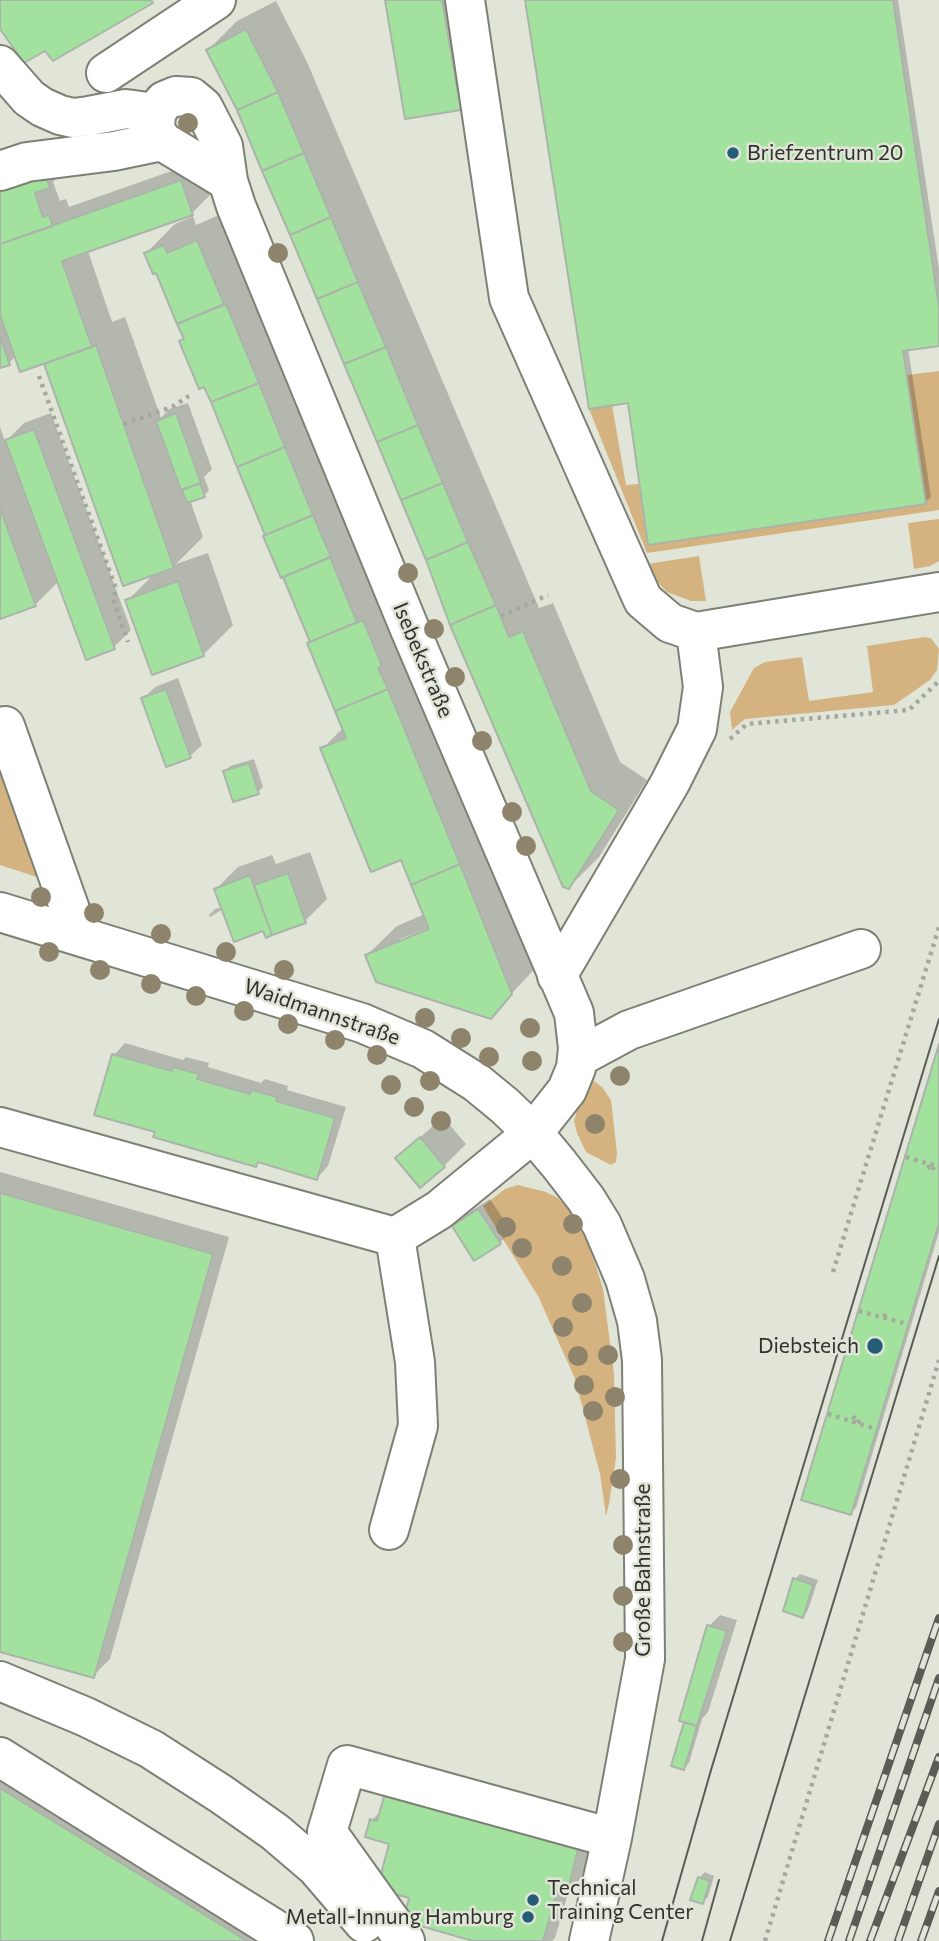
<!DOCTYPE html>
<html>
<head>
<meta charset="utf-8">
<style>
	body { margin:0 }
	canvas { display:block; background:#e1e5d8 }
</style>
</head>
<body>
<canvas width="939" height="1941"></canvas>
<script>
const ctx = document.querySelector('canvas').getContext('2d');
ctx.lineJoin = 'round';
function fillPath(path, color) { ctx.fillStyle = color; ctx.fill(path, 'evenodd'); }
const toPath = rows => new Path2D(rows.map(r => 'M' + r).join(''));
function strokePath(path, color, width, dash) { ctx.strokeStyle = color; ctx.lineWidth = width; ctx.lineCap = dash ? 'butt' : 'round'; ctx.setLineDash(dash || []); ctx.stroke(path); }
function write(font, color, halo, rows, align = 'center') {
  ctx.font = font + ' Commissioner,sans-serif'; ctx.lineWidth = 5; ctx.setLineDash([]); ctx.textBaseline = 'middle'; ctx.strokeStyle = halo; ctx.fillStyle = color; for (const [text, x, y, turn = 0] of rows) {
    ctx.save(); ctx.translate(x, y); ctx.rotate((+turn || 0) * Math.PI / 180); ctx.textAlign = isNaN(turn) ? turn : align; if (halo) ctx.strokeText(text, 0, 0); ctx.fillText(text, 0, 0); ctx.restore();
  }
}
fillPath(toPath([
	[939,371,939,510,647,553,589,409,612,405,626,485,639,484,649,545,926,504,907,375],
	[939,519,939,561,930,566,914,569,908,523],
	[699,556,706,601,691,601,667,592,651,575,647,564],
	[924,637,931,638,939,649,937,670,930,680,894,705,745,719,732,730,730,712,754,668,765,662,802,657,809,701,873,692,867,646],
	[0,743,49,881,0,865],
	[591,1079,602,1087,611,1100,617,1153,616,1162,611,1165,586,1152,577,1133,574,1121,577,1111],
	[518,1185,546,1192,558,1198,569,1210,589,1244,603,1289,614,1374,616,1458,609,1504,606,1516,600,1474,575,1379,539,1298,483,1206,505,1189]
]), '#d4b380');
fillPath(toPath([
	[388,0,462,0,477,91,460,108],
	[527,0,898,0,939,269,939,344,908,348,931,497,925,502,629,401],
	[276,1,307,62,539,608,553,603,620,762,647,780,599,857,569,887,428,559,239,109,208,50,237,21],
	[203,160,214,191,192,213,88,251,112,322,125,317,161,418,169,409,188,403,212,469,204,477,209,490,204,496,190,500,203,537,176,564,208,553,233,625,204,654,153,672,127,601,155,573,46,364,50,359,16,356,9,363,0,366,0,172,66,169,53,182,60,201,66,199,69,207],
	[226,212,540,963,490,1017,367,955,397,926,425,914,402,858,322,749,344,727,311,641,205,385,181,341,185,338,157,271,146,253,175,224,193,216,196,225],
	[437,925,438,928,400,943,400,939],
	[51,413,131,630,114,647,59,581,35,605,0,618,0,427,5,442,24,423],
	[178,678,202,745,190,756,143,699,155,687],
	[254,759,263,787,258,792,225,772,230,766],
	[310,852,327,899,305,921,267,936,264,929,223,909,210,917,209,915,215,909,223,907,216,889,238,867,272,855,276,864],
	[125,1043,183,1060,186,1057,209,1063,208,1067,261,1083,265,1079,288,1086,287,1090,346,1107,328,1166,317,1178,259,1161,256,1165,157,1131,114,1055],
	[939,1049,939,1232,856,1508,850,1513],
	[443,1117,466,1144,444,1166,397,1158],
	[0,1172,229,1237,110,1659,93,1676,0,1650],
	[490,1199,511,1231,500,1243,454,1227,465,1215],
	[800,1574,818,1580,808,1610,803,1616,795,1579],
	[720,1615,737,1620,708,1712,702,1719,689,1763,683,1768,709,1626],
	[0,1761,292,1941,0,1941],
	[382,1810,596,1824,584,1875,569,1890,555,1938,552,1941,480,1941,411,1897,391,1843,372,1820],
	[705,1872,714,1876,708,1897,702,1902,699,1878]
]), '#0003');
const building = toPath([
	[0,0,151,0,153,3,53,61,45,51,24,63,0,29,0,0],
	[385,0,442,0,461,110,405,119,385,0],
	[525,0,893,0,939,307,939,346,903,351,926,504,648,545,628,403,589,409,525,0],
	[246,29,278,92,237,110,206,50,246,29],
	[278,92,304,153,262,171,237,110,278,92],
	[304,153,331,217,290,235,262,171,304,153],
	[43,168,50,188,35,193,43,217,49,215,53,226,0,244,0,183,43,168],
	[181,180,193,215,62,261,92,347,20,372,0,315,0,244,181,180],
	[331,217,358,282,317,299,290,235,331,217],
	[197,240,224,304,177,324,156,273,153,274,144,253,164,245,167,253,197,240],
	[358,282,386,347,344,364,317,299,358,282],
	[226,304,259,383,211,402,204,387,199,389,179,341,184,339,177,324,226,304],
	[0,337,10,365,0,368,0,337],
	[96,345,174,568,123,586,44,364,96,345],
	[386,347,418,425,377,442,344,364,386,347],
	[259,383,285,447,237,467,211,402,259,383],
	[176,413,201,483,181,490,156,421,176,413],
	[418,425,443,483,401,500,377,442,418,425],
	[34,429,115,649,86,660,5,440,34,429],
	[285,447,313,515,265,535,237,467,285,447],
	[200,483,205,497,187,503,182,490,200,483],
	[443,483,468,542,426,560,401,500,443,483],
	[0,508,36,606,0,619,0,508],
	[313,515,331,557,281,578,263,536,313,515],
	[468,542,496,605,450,625,426,560,468,542],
	[330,557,357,622,310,642,283,577,330,557],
	[178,581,204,656,152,675,125,600,178,581],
	[496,605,509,637,523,631,591,791,619,810,569,889,563,887,450,625,496,605],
	[363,620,382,666,378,668,388,689,335,711,307,643,363,620],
	[166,689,191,758,166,767,141,698,166,689],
	[388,689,460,864,411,885,401,860,371,872,320,748,346,738,335,711,388,689],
	[249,763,259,794,233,802,223,771,249,763],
	[460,864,512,994,491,1019,376,982,365,955,429,929,411,885,460,864],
	[288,873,306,923,272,935,254,885,288,873],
	[250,875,272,935,266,938,263,931,234,942,214,889,250,875],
	[939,1044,939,1223,851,1515,801,1500,939,1044],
	[112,1054,172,1071,173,1067,199,1074,197,1079,250,1094,251,1090,277,1097,276,1101,335,1118,317,1180,258,1162,256,1167,153,1137,155,1132,94,1115,112,1054],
	[420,1137,445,1167,420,1188,395,1158,420,1137],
	[0,1193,213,1254,94,1678,0,1652,0,1193],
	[478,1209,501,1244,474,1261,452,1226,478,1209],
	[793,1578,813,1585,803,1618,783,1611,793,1578],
	[707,1625,727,1631,697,1726,679,1721,707,1625],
	[684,1722,697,1726,684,1770,671,1766,684,1722],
	[387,1786,580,1841,567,1894,557,1892,543,1941,473,1941,403,1921,409,1898,377,1889,389,1844,365,1837,370,1819,377,1821,387,1786],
	[0,1788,247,1941,0,1941,0,1788],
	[698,1877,710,1881,703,1904,690,1900,698,1877]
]);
fillPath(building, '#a3e29e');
strokePath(building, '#abb4aa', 2);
const minor = toPath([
	[465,0,509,298,643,600,670,623,696,632,703,687,697,729,670,783,557,976],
	[0,65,29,98,42,107,60,115,73,118,89,116,126,109,156,113],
	[106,73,216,0],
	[0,171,27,162,114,151,162,141],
	[696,632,939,592],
	[5,726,79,935],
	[0,912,362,1023,423,1049,477,1083,505,1106,533,1133,559,1164,586,1199,602,1225,625,1279,637,1321,642,1360,645,1659,612,1838,589,1941],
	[577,1058,629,1030,861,949],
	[0,1127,395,1237,439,1210,533,1133,567,1090,576,1068,578,1048,574,1013,409,627,236,206,228,181,223,146,203,107,191,97,176,96,164,101,156,113,155,129,162,141,228,181],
	[389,1530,418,1426,415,1362,395,1237],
	[0,1681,86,1717,151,1749,221,1794,275,1832,316,1867,364,1923],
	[0,1757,294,1941],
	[405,1941,327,1832,347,1765,612,1838]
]);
strokePath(minor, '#7d8175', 42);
strokePath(toPath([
	[39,376,116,589,113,599,128,642],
	[124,424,172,407,189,396],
	[501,616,548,595],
	[730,739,747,724,909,710,939,681],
	[906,1157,939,1167],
	[927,1168,932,1165,934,1170],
	[833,1272,939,927],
	[859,1311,907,1324],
	[884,1317,887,1310],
	[828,1414,876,1429],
	[853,1416,857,1423,862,1419],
	[765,1941,939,1360]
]), '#a5a89e', 4.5, [3.5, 5]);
strokePath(minor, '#fff', 38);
strokePath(toPath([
	[662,1941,711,1770,939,1019],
	[702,1941,719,1880],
	[730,1941,939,1256]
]), '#5a5c55', 2);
const rail = toPath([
	[828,1941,939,1618],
	[849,1941,939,1678],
	[870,1941,939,1757],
	[898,1941,939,1824],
	[921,1941,939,1891]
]);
strokePath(rail, '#5a5c55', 8);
strokePath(rail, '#e1e5d8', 5, [16]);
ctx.fillStyle = '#8d846b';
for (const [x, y] of [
	[188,123],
	[278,253],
	[408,573],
	[434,629],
	[455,677],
	[482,741],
	[512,812],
	[526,846],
	[41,897],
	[94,913],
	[161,934],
	[49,952],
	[226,952],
	[100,970],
	[284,970],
	[151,984],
	[196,996],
	[244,1011],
	[425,1018],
	[288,1024],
	[530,1028],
	[461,1038],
	[335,1040],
	[377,1055],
	[489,1057],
	[532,1061],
	[620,1076],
	[430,1081],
	[391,1085],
	[414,1107],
	[441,1121],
	[595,1124],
	[573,1224],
	[506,1227],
	[522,1248],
	[562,1266],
	[582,1303],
	[563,1327],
	[608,1355],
	[578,1356],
	[584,1385],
	[615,1397],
	[593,1411],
	[620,1479],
	[623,1545],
	[623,1596],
	[623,1642]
]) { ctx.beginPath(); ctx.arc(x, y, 10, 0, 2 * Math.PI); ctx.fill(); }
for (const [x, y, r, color] of [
	[733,153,7,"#235e76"],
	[875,1346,9,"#235e76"],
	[533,1900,7,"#235e76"],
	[528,1917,7,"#235e76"]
]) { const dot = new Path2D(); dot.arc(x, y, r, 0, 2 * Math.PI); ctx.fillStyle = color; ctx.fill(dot); strokePath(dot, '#e1e5d8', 2.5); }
write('21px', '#30322d', '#e1e5d8', [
	["Briefzentrum 20",747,153],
	["Diebsteich",859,1346,"right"],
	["Technical",547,1888],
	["Training Center",547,1912],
	["Metall-Innung Hamburg",514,1917,"right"]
], 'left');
write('21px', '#30322d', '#e1e5d8', [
	["Isebekstraße",423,660,67],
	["Waidmannstraße",322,1012,19],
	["Große Bahnstraße",643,1570,-90]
]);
</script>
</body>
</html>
